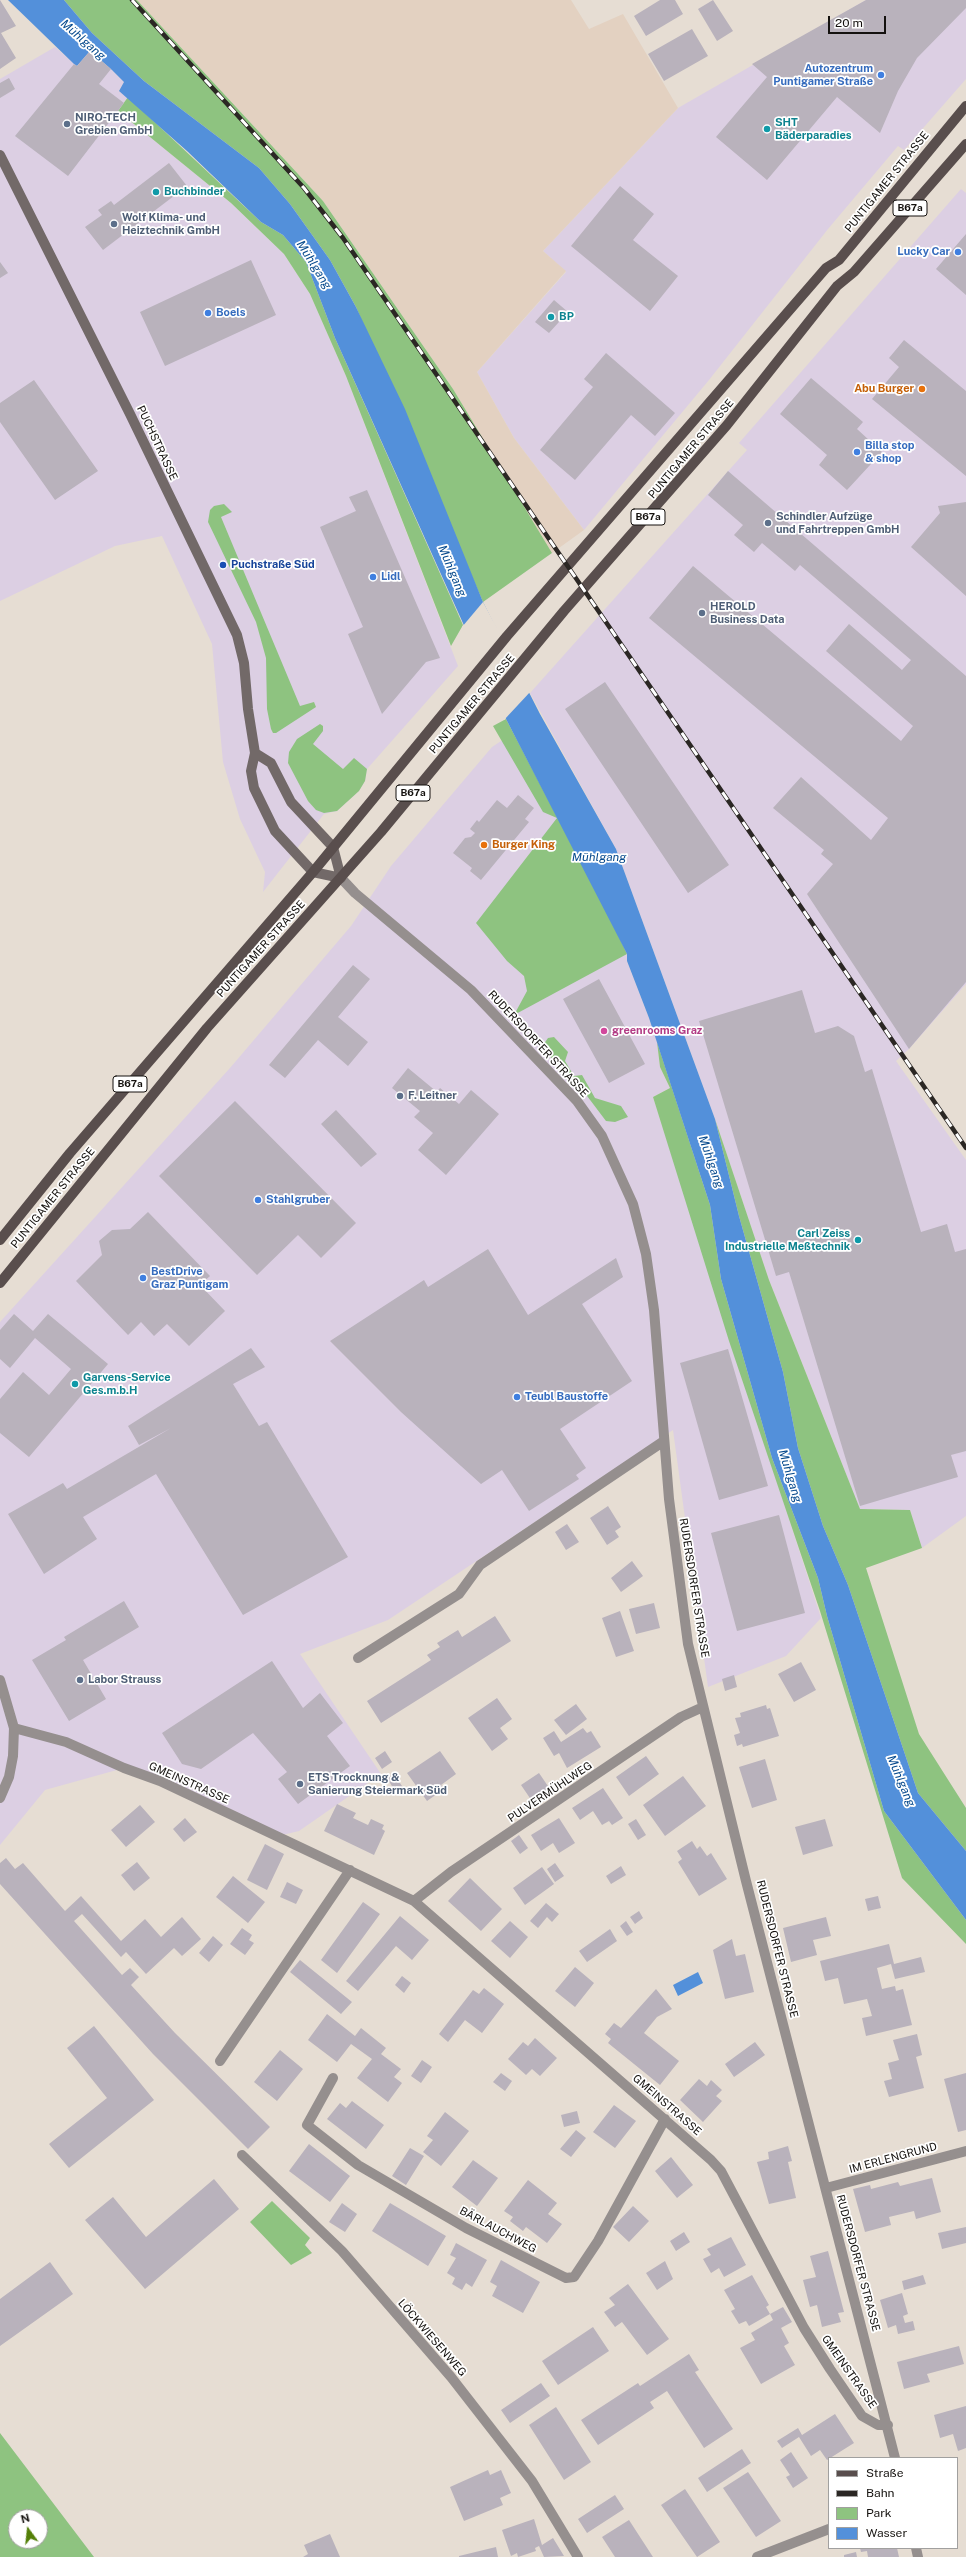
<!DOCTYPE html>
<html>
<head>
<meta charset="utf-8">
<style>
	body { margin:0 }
	#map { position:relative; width:966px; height:2557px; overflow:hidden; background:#e6ddd3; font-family:"Public Sans",sans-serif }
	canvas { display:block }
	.legend { position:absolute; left:828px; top:2457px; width:130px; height:92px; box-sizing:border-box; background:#fff; border:1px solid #a1a09f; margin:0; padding:5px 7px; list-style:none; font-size:12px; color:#14110e }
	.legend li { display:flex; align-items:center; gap:8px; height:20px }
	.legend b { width:20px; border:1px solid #a1a09f }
	.north { position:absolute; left:8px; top:2509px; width:40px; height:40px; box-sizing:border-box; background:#fff; border:1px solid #a1a09f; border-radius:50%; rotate:345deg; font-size:11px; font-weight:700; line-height:16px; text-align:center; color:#14110e }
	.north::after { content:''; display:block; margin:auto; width:14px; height:18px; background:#548009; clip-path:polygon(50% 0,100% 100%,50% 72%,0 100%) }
	.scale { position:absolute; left:828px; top:16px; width:58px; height:18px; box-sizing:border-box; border:2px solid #14110e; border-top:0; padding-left:5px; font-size:12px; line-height:14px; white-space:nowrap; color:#14110e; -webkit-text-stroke:3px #fff; paint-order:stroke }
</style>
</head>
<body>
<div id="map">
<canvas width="966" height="2557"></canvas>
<ul class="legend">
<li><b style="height:5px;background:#594e4d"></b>Straße</li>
<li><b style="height:5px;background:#2b2724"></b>Bahn</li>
<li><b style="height:11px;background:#8ec380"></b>Park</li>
<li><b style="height:11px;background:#5390da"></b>Wasser</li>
</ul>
<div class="north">N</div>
<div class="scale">20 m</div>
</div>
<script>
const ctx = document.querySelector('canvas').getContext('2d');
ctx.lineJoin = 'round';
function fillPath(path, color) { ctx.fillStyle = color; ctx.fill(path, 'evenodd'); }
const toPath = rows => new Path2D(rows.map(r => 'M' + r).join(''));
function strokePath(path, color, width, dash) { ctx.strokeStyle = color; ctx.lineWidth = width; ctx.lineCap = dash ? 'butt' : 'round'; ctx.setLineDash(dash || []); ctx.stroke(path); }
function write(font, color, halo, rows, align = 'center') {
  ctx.font = font + ' "Public Sans",sans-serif'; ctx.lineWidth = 3.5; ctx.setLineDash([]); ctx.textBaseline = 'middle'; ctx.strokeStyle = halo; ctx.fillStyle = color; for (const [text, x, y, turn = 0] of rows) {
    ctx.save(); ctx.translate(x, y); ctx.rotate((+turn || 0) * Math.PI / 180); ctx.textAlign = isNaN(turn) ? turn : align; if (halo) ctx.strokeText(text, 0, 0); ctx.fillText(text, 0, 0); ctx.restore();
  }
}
fillPath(toPath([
	[866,0,966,0,966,79,904,150,898,146,828,229,709,380,584,530,514,438,477,372,566,272,543,251,678,108],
	[55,47,77,66,90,51,112,70,124,82,119,91,128,97,118,111,231,203,284,254,310,294,346,376,458,666,367,769,365,781,359,791,337,811,324,814,263,892,265,872,240,819,223,762,212,644,162,536,115,546,0,601,0,79],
	[961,189,966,193,966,984,909,1049,896,1061,966,1160,966,1516,922,1548,910,1510,860,1509,769,1280,715,1119,616,849,530,693,747,450,739,443],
	[513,733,627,954,627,961,649,1018,657,1042,660,1067,670,1088,653,1097,821,1618,786,1656,708,1687,673,1430,388,1620,300,1654,381,1774,299,1831,274,1837,124,1768,45,1790,0,1845,0,1322,230,1068,351,926,391,866,492,747]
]), '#dccfe3');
fillPath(toPath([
	[137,0,571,0,589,29,623,14,678,108,543,251,566,271,477,372,514,438,584,530,552,553,453,389,323,201]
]), '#e3d1c1');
fillPath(toPath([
	[64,0,137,0,323,201,453,389,552,553,483,602,356,307,330,260,290,204,259,168,144,81,92,33],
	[128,97,261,222,283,235,306,262,335,338,463,625,451,646,346,376,310,294,284,254,231,203,118,111],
	[224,504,232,512,221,517,300,706,314,702,316,707,276,733,273,733,271,729,267,709,266,658,256,622,208,522,210,510,214,506],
	[506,719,610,918,627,954,514,1015,527,991,524,976,507,961,476,923,557,818,543,812,493,726],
	[320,724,323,726,323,731,313,744,343,769,354,758,367,769,365,781,359,791,337,811,324,813,316,810,308,801,288,763,289,752,297,739],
	[554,1037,568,1052,565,1061,574,1076,582,1075,595,1098,621,1106,628,1117,615,1122,606,1121,575,1080,541,1048,548,1038],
	[657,1042,710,1205,721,1279,772,1458,818,1578,827,1616,884,1811,966,1920,966,1944,902,1878,820,1611,729,1341,653,1097,670,1088,660,1067],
	[715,1119,769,1280,860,1509,910,1510,922,1548,866,1568,919,1734,966,1808,966,1851,918,1793,848,1585,823,1526,798,1448,783,1372,739,1216],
	[272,2201,310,2238,305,2245,312,2253,291,2265,250,2222],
	[0,2433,94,2557,0,2557],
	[16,2517,40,2517,40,2541,16,2541]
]), '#8ec380');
fillPath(toPath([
	[8,0,64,0,92,33,144,81,259,168,290,204,330,260,356,307,405,409,483,602,540,714,616,849,715,1119,739,1216,783,1372,798,1448,823,1526,848,1585,918,1793,966,1851,966,1920,884,1811,827,1616,818,1578,772,1458,721,1279,710,1205,649,1018,627,961,627,954,506,719,335,338,306,262,283,235,261,222,187,151,119,91,124,82,112,70,90,51,77,66,74,64],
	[698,1972,703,1983,678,1996,673,1985]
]), '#5390da');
fillPath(toPath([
	[483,602,531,691,504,720,462,627]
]), '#e6ddd3');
fillPath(toPath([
	[0,0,16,26,1,33,16,58,0,69],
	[660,0,675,0,683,14,646,36,634,16],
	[713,0,733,31,717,41,698,9],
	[866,0,966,0,966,8,917,58,898,91,880,133,837,97,767,180,716,137,767,77,752,64],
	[692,29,708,56,664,81,648,54],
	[90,51,111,69,99,84,124,103,68,176,15,136,74,64,77,66],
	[9,78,15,89,0,98,0,83],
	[169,163,187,186,103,250,85,227,102,215,98,210,111,201,114,205],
	[620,186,654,214,633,240,678,276,650,311,571,246],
	[966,234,966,295,936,269],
	[251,260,276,315,165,366,140,312],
	[0,262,8,273,0,278],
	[554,300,568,312,549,333,535,322],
	[904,340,966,391,966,476,872,399,899,367,889,358],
	[606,353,675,413,655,436,631,415,575,480,540,450,593,387,584,379],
	[811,378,863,422,857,429,882,452,847,490,819,465,827,455,780,414],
	[34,380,98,471,55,500,0,422,0,403],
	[728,471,966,676,966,982,909,1049,807,894,833,864,821,854,824,850,773,808,801,777,871,840,888,818,649,618,693,566,901,741,913,726,826,651,849,624,902,670,911,660,800,565,795,571,762,543,754,552,734,535,743,525,708,495],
	[367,490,440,658,426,662,382,714,348,634,363,627,320,527,356,511,349,497],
	[966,502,966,596,911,547,940,513,938,506],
	[605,682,729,865,688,893,565,709],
	[518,795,534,808,525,819,529,822,481,880,470,871,472,868,453,853,465,838,471,837,475,833,470,829,477,820,479,822,497,800,507,808],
	[353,965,370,979,338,1017,368,1042,348,1066,318,1040,285,1078,269,1065],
	[599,979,645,1064,609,1083,563,999],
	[802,990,815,1033,838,1026,854,1036,865,1072,872,1069,921,1232,947,1224,955,1252,966,1249,966,1451,951,1455,958,1477,860,1506,789,1272,776,1276,699,1021],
	[408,1068,437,1092,440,1088,459,1104,471,1090,499,1114,446,1175,418,1150,433,1133,414,1117,420,1111,392,1088],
	[235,1101,356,1223,321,1258,298,1235,257,1275,159,1176],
	[336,1110,377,1154,361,1167,321,1124],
	[148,1212,210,1276,200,1285,225,1311,189,1346,167,1324,154,1336,141,1322,128,1335,76,1281,102,1255,99,1241,112,1230,130,1229],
	[488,1249,528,1315,616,1258,623,1277,582,1304,632,1381,560,1429,586,1468,576,1475,579,1479,529,1511,502,1470,481,1484,401,1412,330,1341,424,1280,428,1287],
	[14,1314,33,1331,48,1314,108,1364,29,1457,0,1433,0,1399,23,1372,49,1395,71,1369,35,1338,10,1368,0,1359,0,1330],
	[251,1348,265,1367,233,1384,259,1426,267,1422,348,1557,243,1615,156,1474,83,1517,97,1539,44,1574,8,1514,63,1483,67,1489,171,1428,139,1445,128,1426],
	[728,1349,768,1486,719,1500,680,1363],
	[608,1506,621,1527,615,1531,619,1537,607,1545,590,1518],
	[779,1515,805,1613,737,1631,711,1533],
	[567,1524,579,1542,566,1550,555,1532],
	[632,1561,643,1576,621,1592,611,1578],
	[124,1601,139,1627,83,1660,106,1699,69,1721,32,1660,66,1640,64,1637],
	[654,1603,660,1628,636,1634,629,1609],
	[620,1611,634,1651,616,1657,602,1618],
	[495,1616,511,1641,381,1723,367,1701,431,1660,427,1655,440,1647,437,1643,458,1630,462,1637],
	[272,1661,303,1708,320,1693,343,1723,327,1736,350,1766,298,1804,278,1779,287,1772,253,1733,201,1769,182,1764,162,1733],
	[801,1662,816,1690,794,1702,778,1674],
	[734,1675,737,1687,725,1691,722,1679],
	[497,1698,512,1719,500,1728,508,1739,492,1751,468,1718],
	[576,1704,587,1719,566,1735,554,1720],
	[766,1705,767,1709,770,1708,779,1736,743,1747,742,1744,737,1746,734,1735,740,1733,735,1718,741,1717,740,1713],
	[583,1728,587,1733,591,1731,601,1747,567,1768,559,1753,554,1756,543,1738,554,1731,561,1742],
	[385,1751,392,1762,382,1769,375,1758],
	[440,1751,456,1774,441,1785,444,1789,427,1801,407,1773],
	[646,1756,659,1774,629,1796,616,1777],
	[765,1759,777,1800,752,1808,739,1767],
	[539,1773,552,1792,534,1804,521,1785],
	[394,1774,402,1786,395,1791,387,1778],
	[683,1776,706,1806,665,1836,643,1805],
	[603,1788,623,1818,612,1825,609,1821,602,1825,593,1811,580,1820,572,1808],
	[337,1804,356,1813,353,1818,368,1825,371,1819,384,1825,382,1829,385,1831,374,1855,324,1831],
	[140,1805,155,1822,126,1847,111,1830],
	[185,1818,197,1832,184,1842,173,1829],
	[559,1818,575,1843,559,1853,553,1843,541,1851,531,1835],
	[636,1819,646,1835,638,1840,628,1824],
	[825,1819,833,1846,803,1855,795,1827],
	[519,1835,528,1848,520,1854,511,1841],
	[692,1841,697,1849,700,1846,707,1856,711,1853,727,1879,699,1896,678,1862,682,1859,677,1851],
	[265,1844,284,1854,267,1890,247,1880],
	[6,1858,15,1869,23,1863,65,1911,81,1896,121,1941,145,1919,161,1937,182,1917,201,1939,182,1956,174,1948,146,1974,126,1952,121,1957,82,1914,74,1921,122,1975,130,1968,139,1977,131,1985,175,2033,270,2127,248,2149,153,2054,0,1884,0,1863],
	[137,1862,150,1878,134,1891,121,1875],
	[555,1863,564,1876,555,1882,547,1869],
	[621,1866,626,1875,611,1884,606,1876],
	[542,1867,554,1884,525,1905,513,1888],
	[233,1876,265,1902,248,1923,216,1897],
	[470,1878,502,1909,481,1931,448,1901],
	[287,1882,303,1890,296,1904,280,1897],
	[878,1896,881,1908,868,1911,865,1899],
	[363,1902,380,1914,337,1973,321,1960],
	[546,1903,559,1914,552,1922,547,1917,538,1928,530,1921],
	[639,1911,643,1918,635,1924,630,1917],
	[400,1916,429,1940,412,1960,396,1946,358,1991,346,1981],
	[826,1917,831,1936,813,1940,817,1955,791,1962,783,1928],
	[510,1921,528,1937,510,1958,491,1941],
	[626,1921,633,1932,627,1936,620,1926],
	[242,1928,252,1935,249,1940,254,1943,245,1955,230,1944],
	[610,1929,617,1941,587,1962,579,1951],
	[213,1936,223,1945,209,1962,199,1953],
	[732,1939,736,1956,745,1954,754,1992,725,1999,713,1950],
	[889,1944,894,1964,921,1957,925,1972,895,1979,891,1964,877,1968,882,1989,895,1986,896,1991,903,1989,912,2025,866,2036,862,2018,872,2016,867,1999,844,2004,838,1978,825,1981,820,1961],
	[300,1960,352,2002,341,2014,290,1972],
	[575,1967,594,1983,575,2007,555,1991],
	[402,1976,411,1983,404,1993,395,1985],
	[484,1988,504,2004,482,2033,465,2020,448,2042,439,2034,473,1990,479,1994],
	[656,1989,672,2009,657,2017,644,2033,679,2061,660,2085,608,2043,611,2039,605,2034,614,2023,621,2028],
	[327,2014,355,2036,361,2028,386,2048,381,2054,401,2069,394,2077,402,2083,388,2102,357,2078,372,2059,351,2044,337,2062,308,2040],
	[94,2026,154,2100,69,2168,49,2144,107,2098,67,2048],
	[917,2034,922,2055,916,2057,924,2088,889,2097,884,2081,892,2079,888,2063,899,2060,893,2040],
	[535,2038,557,2058,540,2076,532,2069,526,2075,508,2059,523,2042,528,2046],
	[755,2042,765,2055,734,2077,725,2064],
	[280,2050,303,2069,277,2101,254,2082],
	[422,2060,432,2067,421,2083,411,2076],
	[501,2073,512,2081,505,2091,493,2082],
	[966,2073,966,2130,958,2132,944,2079],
	[699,2079,707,2086,711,2080,722,2090,716,2096,722,2101,703,2122,680,2100],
	[352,2101,384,2125,366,2149,327,2119,340,2103,346,2108],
	[614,2105,636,2121,615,2148,593,2132],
	[577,2111,580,2123,564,2127,561,2115],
	[445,2112,469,2131,441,2166,423,2152,433,2140,427,2136],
	[576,2130,586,2138,571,2157,560,2149],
	[309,2144,350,2176,330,2202,289,2171],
	[788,2146,792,2161,788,2162,796,2198,769,2204,757,2162,769,2159,768,2152],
	[410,2148,424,2156,406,2185,392,2176],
	[671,2157,693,2185,677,2198,655,2171],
	[473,2160,498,2178,477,2206,452,2187],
	[932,2178,941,2212,916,2219,914,2211,889,2217,891,2225,865,2232,853,2189,870,2185,871,2189,898,2182,900,2186],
	[214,2179,239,2209,145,2289,85,2220,113,2197,146,2237],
	[528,2180,557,2203,548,2214,562,2224,547,2243,526,2227,523,2231,510,2221,513,2217,504,2211],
	[342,2203,357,2214,345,2232,329,2222],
	[390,2203,446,2236,428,2266,372,2231],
	[633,2206,649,2221,629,2242,613,2227],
	[966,2227,966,2243,942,2249,938,2233],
	[684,2232,690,2242,676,2251,670,2241],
	[731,2237,746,2265,724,2277,719,2268,711,2273,703,2259,711,2255,707,2249],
	[456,2243,487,2260,472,2287,466,2283,462,2290,452,2284,455,2278,447,2273,456,2258,450,2255],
	[828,2251,844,2312,838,2313,841,2322,822,2327,817,2305,810,2307,803,2280,816,2277,810,2256],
	[501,2260,540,2282,523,2313,492,2296,497,2286,490,2282],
	[665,2261,673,2279,657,2290,646,2273],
	[50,2262,73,2294,0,2346,0,2299],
	[752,2275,769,2305,766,2307,770,2314,783,2307,792,2322,781,2328,789,2343,784,2346,795,2365,761,2384,740,2348,755,2340,751,2333,773,2320,770,2314,749,2326,746,2321,739,2324,731,2311,735,2309,724,2290],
	[923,2275,926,2284,904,2290,902,2281],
	[628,2284,669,2339,647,2355,622,2322,615,2327,604,2312,615,2305,609,2298],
	[902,2293,908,2314,903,2316,905,2323,913,2321,915,2330,898,2334,896,2325,888,2328,880,2300],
	[593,2327,609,2351,558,2385,542,2361],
	[959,2346,964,2364,927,2374,930,2382,904,2389,897,2362],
	[689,2354,699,2370,695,2372,733,2429,704,2448,667,2391,650,2402,654,2408,598,2445,581,2420,638,2383,640,2386],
	[541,2383,550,2396,510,2423,501,2410],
	[966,2406,966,2448,958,2451,953,2434,940,2438,934,2415],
	[556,2407,591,2462,564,2480,529,2425],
	[835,2414,854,2443,827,2460,820,2450,811,2456,799,2437,782,2448,777,2441,798,2428,802,2435],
	[742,2449,751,2463,707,2492,698,2478],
	[791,2452,808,2478,793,2488,786,2477,790,2475,780,2460],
	[488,2470,490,2475,501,2470,511,2493,500,2498,503,2505,464,2521,450,2487],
	[748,2472,781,2521,756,2537,723,2488],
	[685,2489,720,2542,697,2557,661,2505],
	[615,2495,624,2509,587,2533,578,2519],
	[534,2519,542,2545,553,2538,564,2556,544,2557,539,2546,535,2548,536,2551,518,2557,517,2553,511,2556,502,2530],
	[629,2520,653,2557,615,2557,602,2537],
	[330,2534,340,2557,303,2557,308,2554,304,2545],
	[496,2547,498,2557,459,2557,459,2556],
	[860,2548,897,2548,899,2557,868,2557,867,2551,861,2552],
	[856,2552,857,2557,844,2557,844,2555]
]), '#b9b2bc');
strokePath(toPath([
	[341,878,355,893,471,990,577,1101,602,1136,633,1204,646,1254,654,1310,669,1499,688,1644,746,1881,895,2458],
	[358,1658,459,1594,480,1565,664,1441],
	[0,1680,14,1728,13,1756,9,1777,0,1798],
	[14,1728,66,1742,124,1768,160,1781,414,1901,711,2160,721,2171,804,2328,830,2369,862,2416,878,2425,888,2425],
	[414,1901,451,1872,681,1717,703,1707],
	[220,2061,350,1870],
	[333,2078,307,2125,358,2165,466,2228,566,2278,574,2277,598,2241,665,2119],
	[242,2155,342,2251,451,2377,532,2481,578,2557],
	[826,2188,966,2151],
	[916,2548,918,2557],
	[757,2557,829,2529]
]), '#958f8e', 10);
strokePath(toPath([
	[0,155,130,414,237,635,244,663,248,709,255,753,251,771,254,788,275,831,313,872,341,878,333,847,291,802,271,763,255,753]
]), '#726968', 10);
strokePath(toPath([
	[0,1240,70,1153,313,872,507,636,826,268,839,260,966,106],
	[0,1283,207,1028,381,832,564,611,727,425,837,286,854,272,966,144]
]), '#594e4d', 10);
const rail = toPath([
	[132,0,304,188,343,238,966,1148]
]);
strokePath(rail, '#2b2724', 4.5);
strokePath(rail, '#fff', 3, [9]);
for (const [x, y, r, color] of [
	[881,75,4,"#3f7fe0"],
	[67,124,4,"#5c6f8a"],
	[767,129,4,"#0f9aa8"],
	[156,192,4,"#0f9aa8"],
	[114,224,4,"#5c6f8a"],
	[958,252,4,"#3f7fe0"],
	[208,313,4,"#3f7fe0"],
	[551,317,4,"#0f9aa8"],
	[922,389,4,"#e8710a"],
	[857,452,4,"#3f7fe0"],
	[768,523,4,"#5c6f8a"],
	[223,565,4,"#1a4fb4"],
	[373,577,4,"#3f7fe0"],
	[702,613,4,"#5c6f8a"],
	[484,845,4,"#e8710a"],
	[604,1031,4,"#d1479c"],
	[400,1096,4,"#5c6f8a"],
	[258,1200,4,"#3f7fe0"],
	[858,1240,4,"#0f9aa8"],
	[143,1278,4,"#3f7fe0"],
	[75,1384,4,"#0f9aa8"],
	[517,1397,4,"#3f7fe0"],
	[80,1680,4,"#5c6f8a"],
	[300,1784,4,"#5c6f8a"]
]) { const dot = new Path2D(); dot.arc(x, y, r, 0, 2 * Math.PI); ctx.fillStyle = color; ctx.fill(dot); strokePath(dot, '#fff', 1.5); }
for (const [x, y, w] of [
	[910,208,34],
	[648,517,34],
	[413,793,34],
	[130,1084,34]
]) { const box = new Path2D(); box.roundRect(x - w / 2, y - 8, w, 16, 3); ctx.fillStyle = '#fff'; ctx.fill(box); strokePath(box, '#14110e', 1); }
write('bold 10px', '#14110e', null, [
	["B67a",910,208],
	["B67a",648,517],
	["B67a",413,793],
	["B67a",130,1084]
]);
write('bold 11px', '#366cbe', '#fff', [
	["Autozentrum",873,69,"right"],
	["Puntigamer Straße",873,82,"right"],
	["Lucky Car",950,252,"right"],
	["Boels",216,313],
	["Billa stop",865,446],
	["& shop",865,459],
	["Lidl",381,577],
	["Stahlgruber",266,1200],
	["BestDrive",151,1272],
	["Graz Puntigam",151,1285],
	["Teubl Baustoffe",525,1397]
], 'left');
write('bold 11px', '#4e5e75', '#fff', [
	["NIRO-TECH",75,118],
	["Grebien GmbH",75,131],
	["Wolf Klima- und",122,218],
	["Heiztechnik GmbH",122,231],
	["Schindler Aufzüge",776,517],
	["und Fahrtreppen GmbH",776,530],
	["HEROLD",710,607],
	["Business Data",710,620],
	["F. Leitner",408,1096],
	["Labor Strauss",88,1680],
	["ETS Trocknung &",308,1778],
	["Sanierung Steiermark Süd",308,1791]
], 'left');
write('bold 11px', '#0d838f', '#fff', [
	["SHT",775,123],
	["Bäderparadies",775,136],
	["Buchbinder",164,192],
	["BP",559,317],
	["Carl Zeiss",850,1234,"right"],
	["Industrielle Meßtechnik",850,1247,"right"],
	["Garvens-Service",83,1378],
	["Ges.m.b.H",83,1391]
], 'left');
write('11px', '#14110e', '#fff', [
	["PUNTIGAMER STRASSE",887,182,-51],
	["PUCHSTRASSE",157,443,65],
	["PUNTIGAMER STRASSE",691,449,-50],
	["PUNTIGAMER STRASSE",472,704,-50],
	["PUNTIGAMER STRASSE",261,949,-48],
	["RUDERSDORFER STRASSE",538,1044,47],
	["PUNTIGAMER STRASSE",53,1198,-51],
	["RUDERSDORFER STRASSE",694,1588,81],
	["GMEINSTRASSE",189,1783,24],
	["PULVERMÜHLWEG",550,1792,-34],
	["RUDERSDORFER STRASSE",777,1949,76],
	["GMEINSTRASSE",667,2105,41],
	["IM ERLENGRUND",893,2158,-15],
	["BÄRLAUCHWEG",498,2230,28],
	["RUDERSDORFER STRASSE",858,2263,75],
	["LÖCKWIESENWEG",432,2338,49],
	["GMEINSTRASSE",849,2372,55]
]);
write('bold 11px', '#c56008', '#fff', [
	["Abu Burger",914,389],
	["Burger King",492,845,"left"]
], 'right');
write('bold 11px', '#164399', '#fff', [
	["Puchstraße Süd",231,565]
], 'left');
write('bold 11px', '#b23c85', '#fff', [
	["greenrooms Graz",612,1031]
], 'left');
write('italic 12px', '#074a8d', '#fff', [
	["Mühlgang",83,40,41],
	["Mühlgang",314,265,58],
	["Mühlgang",452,571,67],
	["Mühlgang",599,857],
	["Mühlgang",711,1162,71],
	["Mühlgang",790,1476,73],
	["Mühlgang",901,1781,67]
]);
</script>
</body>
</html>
